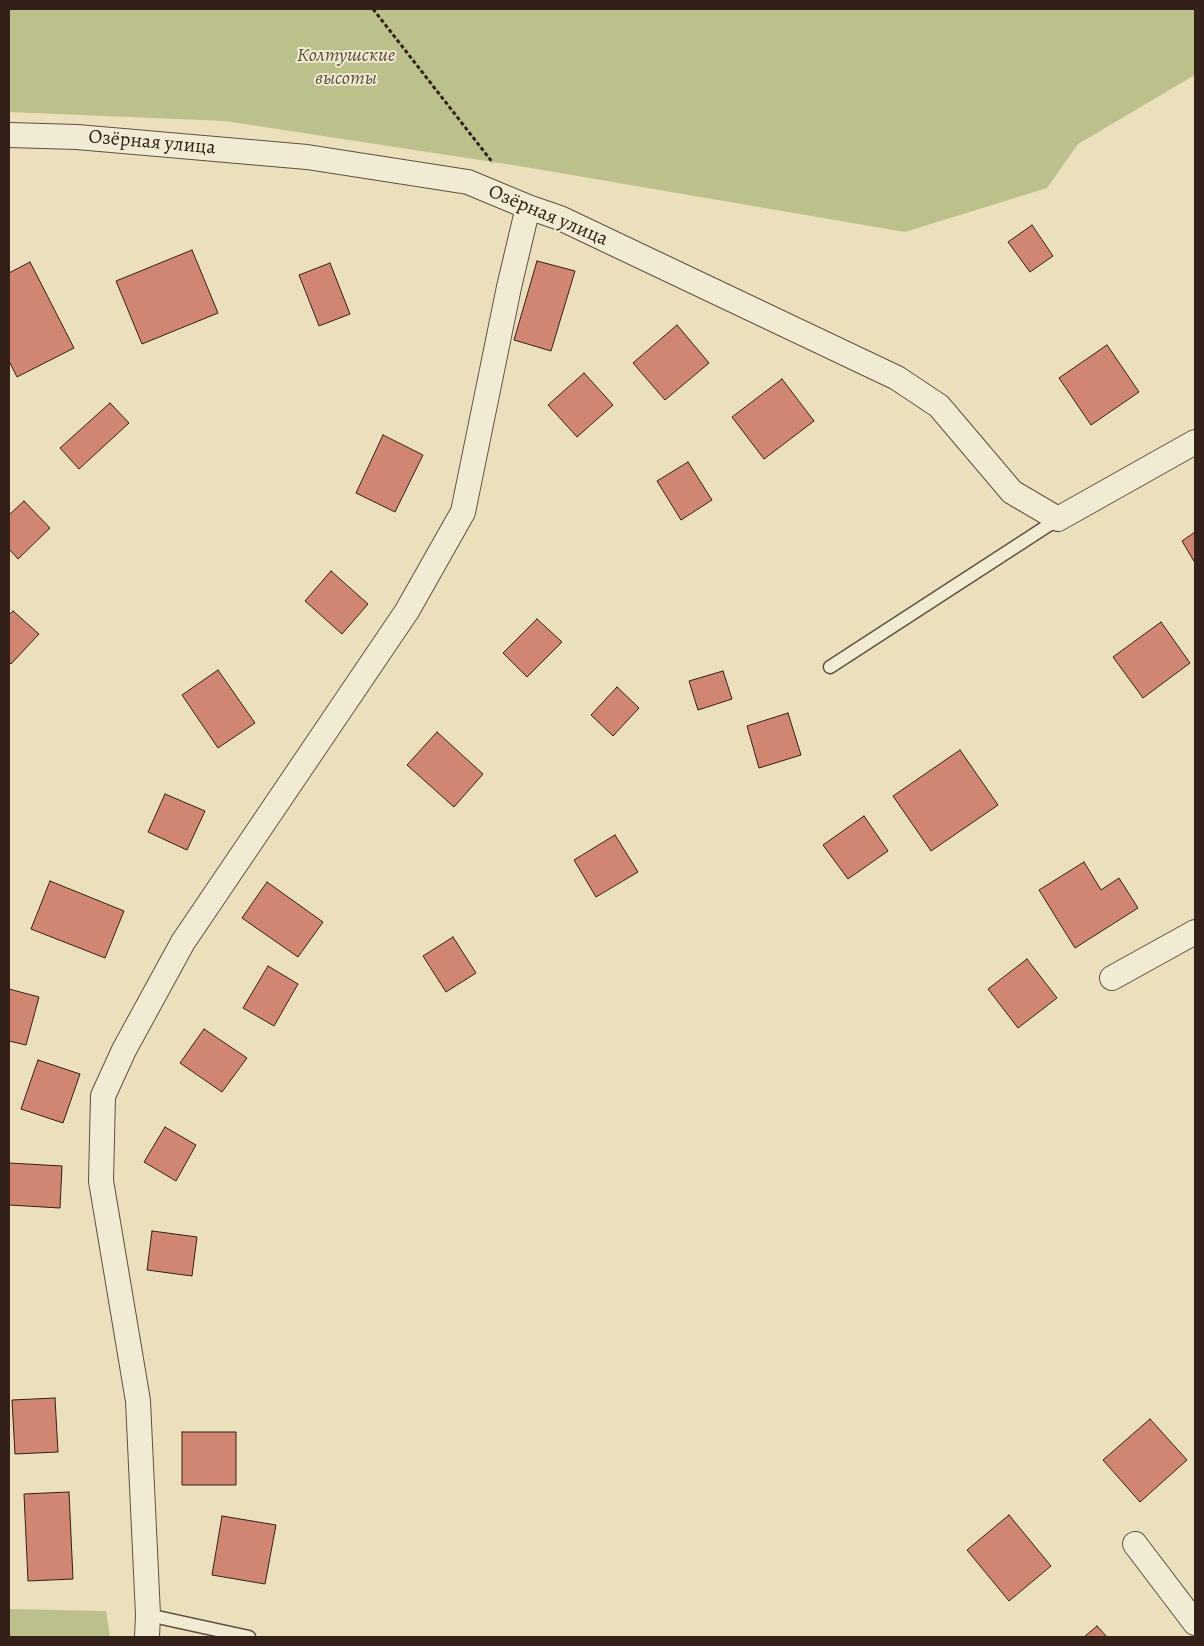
<!DOCTYPE html>
<html>
<head>
<meta charset="utf-8">
<style>
	body { margin:0 }
	#map { position:relative; width:1204px; height:1646px; overflow:hidden; background:#ebe0bb; font-family:Alegreya,serif }
	canvas { display:block }
	.frame { position:absolute; inset:0; border:10px solid #332018; pointer-events:none }
</style>
</head>
<body>
<div id="map">
<canvas width="1204" height="1646"></canvas>
<div class="frame"></div>
</div>
<script>
const ctx = document.querySelector('canvas').getContext('2d');
ctx.lineJoin = 'round';
function fillPath(path, color) { ctx.fillStyle = color; ctx.fill(path, 'evenodd'); }
const toPath = rows => new Path2D(rows.map(r => 'M' + r).join(''));
function strokePath(path, color, width, dash) { ctx.strokeStyle = color; ctx.lineWidth = width; ctx.lineCap = dash ? 'butt' : 'round'; ctx.setLineDash(dash || []); ctx.stroke(path); }
function write(font, color, halo, rows, align = 'center') {
  ctx.font = font + ' Alegreya,serif'; ctx.lineWidth = 4; ctx.setLineDash([]); ctx.textBaseline = 'middle'; ctx.strokeStyle = halo; ctx.fillStyle = color; for (const [text, x, y, turn = 0] of rows) {
    ctx.save(); ctx.translate(x, y); ctx.rotate((+turn || 0) * Math.PI / 180); ctx.textAlign = isNaN(turn) ? turn : align; if (halo) ctx.strokeText(text, 0, 0); ctx.fillText(text, 0, 0); ctx.restore();
  }
}
fillPath(toPath([
	[9,9,1195,9,1195,75,1078,144,1047,188,905,232,519,166,225,121,9,112],
	[9,1609,106,1611,110,1636,89,1637,9,1637]
]), '#bcc18c');
const building = toPath([
	[1032,225,1053,256,1030,272,1008,242,1032,225],
	[192,250,218,313,142,344,116,281,192,250],
	[537,261,575,271,551,351,514,340,537,261],
	[30,262,74,348,17,377,9,361,9,273,30,262],
	[330,263,350,314,319,326,299,275,330,263],
	[677,325,709,363,665,400,633,363,677,325],
	[1107,345,1139,392,1091,425,1059,378,1107,345],
	[584,373,613,405,577,437,548,405,584,373],
	[782,379,814,421,764,459,732,417,782,379],
	[110,403,129,423,79,469,60,448,110,403],
	[383,435,423,455,395,512,356,493,383,435],
	[688,462,712,500,681,520,657,481,688,462],
	[24,501,50,528,18,559,9,549,9,515,24,501],
	[1195,532,1195,563,1182,541,1195,532],
	[331,571,368,604,342,634,305,601,331,571],
	[13,611,39,634,11,664,9,662,9,615,13,611],
	[537,619,562,642,527,677,503,653,537,619],
	[1161,622,1190,663,1143,698,1113,657,1161,622],
	[218,670,255,723,218,748,182,695,218,670],
	[723,671,732,699,698,710,689,681,723,671],
	[617,687,639,708,613,736,591,715,617,687],
	[788,713,801,755,759,768,747,726,788,713],
	[437,732,483,774,454,807,407,765,437,732],
	[960,750,998,805,931,851,893,796,960,750],
	[165,794,205,811,187,850,148,832,165,794],
	[864,816,888,851,848,879,823,845,864,816],
	[615,835,638,872,596,897,574,860,615,835],
	[1084,862,1101,890,1119,878,1138,908,1075,948,1039,890,1084,862],
	[50,881,124,911,105,958,31,929,50,881],
	[267,882,323,922,298,957,242,918,267,882],
	[453,937,476,973,446,992,423,956,453,937],
	[1027,959,1057,998,1018,1028,988,989,1027,959],
	[268,966,298,984,274,1026,243,1008,268,966],
	[9,989,39,997,26,1045,9,1041,9,989],
	[204,1029,247,1058,222,1092,180,1063,204,1029],
	[38,1060,80,1074,63,1123,21,1109,38,1060],
	[165,1127,196,1145,176,1181,144,1162,165,1127],
	[9,1163,62,1166,60,1208,9,1205,9,1163],
	[152,1231,197,1237,192,1276,147,1270,152,1231],
	[55,1398,58,1452,15,1454,12,1400,55,1398],
	[1150,1419,1187,1460,1140,1502,1103,1460,1150,1419],
	[182,1432,236,1432,236,1485,182,1485,182,1432],
	[69,1492,73,1579,28,1581,24,1494,69,1492],
	[1009,1515,1051,1566,1009,1601,967,1550,1009,1515],
	[222,1516,276,1525,265,1584,212,1575,222,1516],
	[1097,1626,1107,1637,1084,1637,1097,1626]
]);
fillPath(building, '#d08671');
strokePath(building, '#332018', 1);
const lane = toPath([
	[830,667,1058,519],
	[148,1615,249,1637]
]);
const street = toPath([
	[9,135,77,137,307,157,468,182,528,207,560,218,897,378,939,406,1012,492,1058,519,1195,442],
	[1112,978,1195,932],
	[1135,1544,1195,1623],
	[147,1637,148,1615,138,1401,101,1181,103,1096,124,1050,183,942,407,611,463,512,509,287,528,207]
]);
strokePath(lane, '#615041', 15);
strokePath(street, '#615041', 26);
strokePath(toPath([
	[373,9,493,163]
]), '#332018', 3, [4, 2.5]);
strokePath(lane, '#f2ebd3', 12);
strokePath(street, '#f2ebd3', 24);
write('italic 20px', '#5c503b', '#f2ebd3', [
	["Колтушские",346,56],
	["высоты",346,79]
]);
write('20px', '#332018', '#f2ebd3', [
	["Озёрная улица",152,143,5],
	["Озёрная улица",548,216,23]
]);
</script>
</body>
</html>
